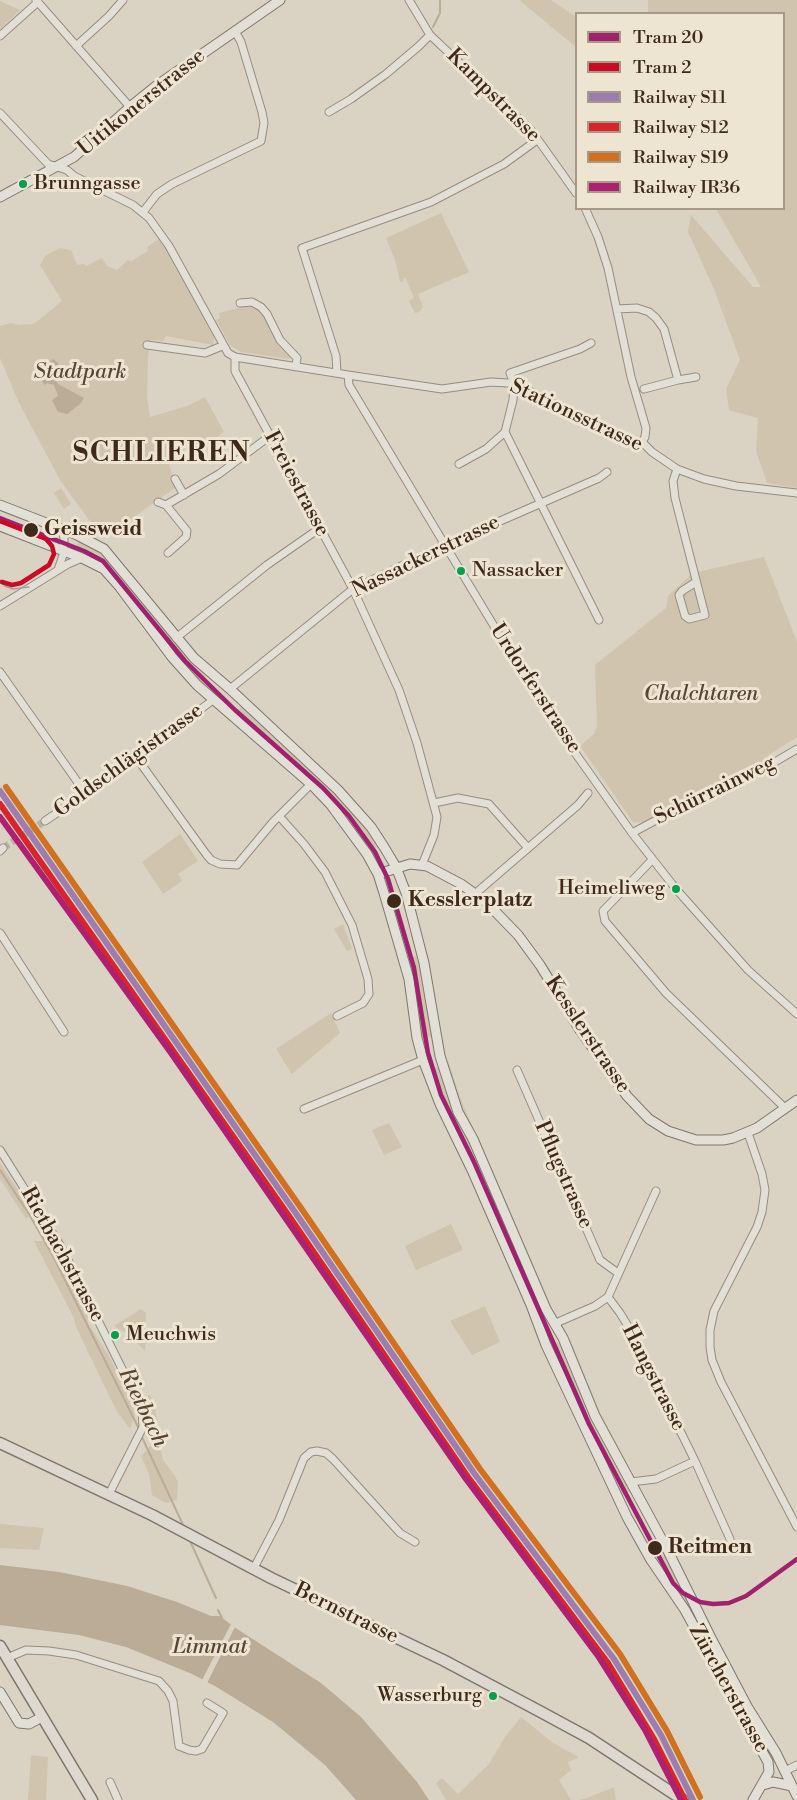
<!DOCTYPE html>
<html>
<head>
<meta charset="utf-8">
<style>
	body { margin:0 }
	#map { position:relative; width:797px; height:1800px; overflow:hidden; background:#dad2c2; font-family:"Libre Bodoni",serif }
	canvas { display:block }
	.legend { position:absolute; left:575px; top:12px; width:210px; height:198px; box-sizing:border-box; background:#ede4d1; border:2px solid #a79988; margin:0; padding:8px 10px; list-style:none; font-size:18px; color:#3f291b }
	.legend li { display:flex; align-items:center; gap:12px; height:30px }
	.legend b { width:30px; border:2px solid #a79988 }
</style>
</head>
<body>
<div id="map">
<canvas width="797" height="1800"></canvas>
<ul class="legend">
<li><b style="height:8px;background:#a0216e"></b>Tram 20</li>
<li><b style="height:8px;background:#cb0a25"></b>Tram 2</li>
<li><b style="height:8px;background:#9b7daf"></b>Railway S11</li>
<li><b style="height:8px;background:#d8242b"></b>Railway S12</li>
<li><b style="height:8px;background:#d1701f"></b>Railway S19</li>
<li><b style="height:8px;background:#ae2071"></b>Railway IR36</li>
</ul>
</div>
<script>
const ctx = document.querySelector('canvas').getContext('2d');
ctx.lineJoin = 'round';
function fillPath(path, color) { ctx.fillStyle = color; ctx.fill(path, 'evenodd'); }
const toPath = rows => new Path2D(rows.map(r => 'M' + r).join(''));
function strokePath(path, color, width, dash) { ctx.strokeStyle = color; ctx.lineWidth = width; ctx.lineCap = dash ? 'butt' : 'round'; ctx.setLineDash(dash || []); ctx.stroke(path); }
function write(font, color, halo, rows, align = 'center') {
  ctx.font = font + ' "Libre Bodoni",serif'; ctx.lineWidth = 6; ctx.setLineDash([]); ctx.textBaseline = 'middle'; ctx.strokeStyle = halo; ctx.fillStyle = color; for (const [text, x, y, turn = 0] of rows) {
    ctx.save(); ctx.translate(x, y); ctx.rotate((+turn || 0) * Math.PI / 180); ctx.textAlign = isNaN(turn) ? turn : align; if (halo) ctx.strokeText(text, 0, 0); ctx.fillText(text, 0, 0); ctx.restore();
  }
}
fillPath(toPath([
	[519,0,551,0,576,17,576,47],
	[648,0,797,0,797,488,767,483,756,451,758,418,729,410,726,389,740,360,714,289,688,232,691,215,753,287,761,287,716,209,784,208,784,14,648,13],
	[0,1,20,10,0,29],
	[441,213,469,272,418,294,423,307,419,312,415,313,409,301,414,298,405,277,402,282,400,282,395,260,386,238],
	[159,239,163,241,214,337,213,345,166,336,163,341,151,340,148,357,147,396,150,417,187,406,205,397,224,432,208,443,166,454,176,487,103,539,60,480,19,403,0,358,0,326,11,323,19,325,34,324,62,301,40,265,45,256,60,248,71,250,77,265,84,264,86,266,102,258,107,266,117,270,128,260,130,262,148,251,147,247],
	[246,306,254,307,262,312,278,343,290,357,290,359,241,352,230,345,216,320,220,318,219,313],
	[61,488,71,504,64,509,54,493],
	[80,539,100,549,208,674,200,682,175,654,111,572,74,552],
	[764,557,797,642,797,737,767,756,770,761,690,798,643,823,633,822,580,746,594,734,597,726,595,665,666,608,668,596,693,573],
	[242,706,324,780,373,834,381,845,370,852,355,828,335,804,233,715],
	[180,834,198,861,178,874,182,881,163,894,142,862],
	[343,924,352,949,347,951,334,929],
	[419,955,433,1036,421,1038,406,959],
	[331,1013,340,1033,292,1074,276,1049],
	[448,1061,462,1102,550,1307,547,1305,464,1112,449,1071,446,1062],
	[431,1067,439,1068,449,1098,466,1130,547,1319,541,1321,444,1108],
	[389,1123,402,1147,384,1155,372,1130],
	[0,1163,33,1213,26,1219,0,1179],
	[451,1224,463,1250,416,1270,405,1246],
	[34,1241,46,1241,53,1245,76,1288,87,1313,88,1323,110,1358,131,1400,135,1415,130,1429,116,1410,77,1329,73,1316],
	[485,1306,500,1342,472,1355,450,1321],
	[141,1309,146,1313,145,1351,128,1334,114,1326],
	[570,1339,600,1412,634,1477,632,1478,598,1416,568,1340],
	[560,1342,580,1392,632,1491,620,1497,549,1347],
	[150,1395,155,1407,158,1426,153,1429,150,1429,151,1412,145,1397],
	[154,1442,159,1443,163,1460,175,1476,178,1482,177,1500,166,1503,152,1495,149,1474,141,1456],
	[0,1524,44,1528,39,1550,0,1548],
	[666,1554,738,1694,654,1561],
	[521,1717,553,1743,579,1757,568,1762,571,1770,559,1780,571,1800,446,1800,436,1783,442,1778,458,1794,489,1764,505,1737],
	[31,1755,48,1757,46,1800,28,1800],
	[614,1787,616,1800,579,1800,587,1798]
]), '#d0c4ae');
fillPath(toPath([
	[53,359,58,363,59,371,56,380,58,384,84,398,80,404,67,414,58,412,52,400,58,396,54,385,47,383,45,385,41,380,44,377,45,367],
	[0,1565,59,1572,127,1586,177,1602,211,1616,220,1616,234,1627,321,1683,361,1717,417,1782,429,1800,356,1800,325,1765,273,1722,215,1686,192,1674,126,1647,79,1635,0,1625]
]), '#baac96');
fillPath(toPath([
	[232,1622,236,1625,206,1685,201,1682]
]), '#dad2c2');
strokePath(toPath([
	[433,27,440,13,440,0],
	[0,1170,29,1214,53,1256,139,1429],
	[141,1435,184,1527],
	[190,1541,216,1598],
	[218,1610,222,1618]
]), '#baac96', 2);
strokePath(toPath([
	[3,848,45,821]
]), '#bbb0a1', 7, [7, 3.5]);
const street = toPath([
	[36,0,130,107],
	[409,0,430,35,531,130,576,193],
	[0,36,38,2],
	[76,46,109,16,123,0],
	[329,112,351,99,386,74,419,46,430,35],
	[0,113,48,164,67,170,74,176,133,205,149,218,169,246,228,353,235,357,348,375,349,385,445,545,526,679,568,743,632,833,676,889,748,970,797,1014],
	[585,208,598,237,608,268,631,377,646,428,645,437,642,442],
	[143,212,157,194,172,184,261,141,264,123,262,112,241,42,235,31],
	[240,303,252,302,261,307,267,314,280,340,297,358,296,367],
	[617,309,637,308,649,312,656,318,664,329,678,380,696,377],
	[147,345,205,353,222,346],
	[235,357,235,371,353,589,399,690,417,743,437,817,434,835,422,865],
	[337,373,336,356,302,248,431,202,504,164,537,140],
	[348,375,442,389,491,382,508,383,522,387,628,442,636,444,642,442],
	[644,389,678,380],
	[505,432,599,620],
	[642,442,652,452,677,469,704,479,736,486,797,493],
	[459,464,486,449,505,432,513,400,514,384,510,373,580,349,591,343],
	[677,469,673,481,675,498,705,615,689,619,685,616,679,595,682,591,696,582],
	[175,479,184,495],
	[158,502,166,505,187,531,186,537,168,553],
	[166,505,219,474,270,436],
	[58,570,63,555,64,539,62,529],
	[0,606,68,564,82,558],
	[176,638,267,565,320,528],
	[0,672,86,794],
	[230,689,353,589,445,545,599,478,607,472],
	[136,757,206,854,211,860,220,864,237,865,273,822,311,784],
	[434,803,458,798,489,804,528,848],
	[279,816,304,844,325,872,352,925,368,979,369,994,363,1003,337,1016],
	[45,821,104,781,213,700],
	[632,833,692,801,775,762,797,749],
	[0,851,3,848],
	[652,860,603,911,605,921,666,993,785,1108],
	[476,893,578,805,588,793],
	[0,933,64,1032],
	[517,1070,600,1260,618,1273],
	[304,1109,423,1060],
	[748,1133,762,1174,765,1190,762,1212,757,1227,714,1311,710,1330,710,1347,712,1360,721,1382,797,1527],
	[0,1150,63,1250,142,1409,143,1427,109,1494],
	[608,1297,620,1313,631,1331,695,1461,730,1539],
	[556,1323,595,1306,608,1297,656,1191],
	[631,1482,656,1479,695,1461],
	[254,1568,279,1520,304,1458,311,1452,317,1451,326,1453,333,1459,400,1533,415,1542],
	[7,1658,26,1650,49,1651,76,1655,159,1681,168,1691,173,1701,179,1746,189,1750,196,1751,202,1749,223,1713,207,1703],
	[785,1771,797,1765],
	[110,1782,118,1800]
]);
const secondary = toPath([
	[0,197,74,157,130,107,156,86,280,0],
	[0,505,77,535,104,549,194,658,230,689,338,790,371,827,384,847,396,867,406,893,424,963,440,1056,458,1112,473,1139,546,1309,563,1338,595,1416,668,1551,710,1636,748,1708,776,1753,797,1796],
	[0,526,82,558,104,569,119,586,172,657,197,685,311,784,331,805,367,854,378,874,384,893,409,979,417,1038,423,1060,440,1104,472,1170,531,1305,546,1345,627,1517,651,1560,685,1610,768,1762,769,1772,753,1800],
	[378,874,410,864,427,866,461,884,486,902,518,935,540,965,580,1030,627,1096,649,1119,668,1131,696,1140,723,1140,733,1138,757,1128,797,1100],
	[0,1692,19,1723,29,1724,42,1717],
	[763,1785,773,1782,792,1786]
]);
const primary = toPath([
	[0,1443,152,1515,271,1578,443,1660,541,1712,589,1738,683,1800],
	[0,1646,92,1800]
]);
strokePath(street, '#958d82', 9);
strokePath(secondary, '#7e776d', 11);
strokePath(primary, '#7e776d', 13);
strokePath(street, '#e2dfd6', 7);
strokePath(secondary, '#e2dfd6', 9);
strokePath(primary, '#ddd9d0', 10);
strokePath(toPath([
	[0,580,5,586,13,589,29,587]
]), '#a6a199', 1.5);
strokePath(toPath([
	[0,791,295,1212,474,1473,614,1659,661,1735,693,1800]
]), '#9b7daf', 6);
strokePath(toPath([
	[0,804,289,1216,468,1477,608,1663,654,1739,685,1800]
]), '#d8242b', 6);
strokePath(toPath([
	[6,787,301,1208,480,1469,620,1654,667,1731,700,1797]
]), '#d1701f', 6);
strokePath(toPath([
	[0,817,171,1053,466,1479,598,1656,645,1730,681,1800]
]), '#ae2071', 6);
strokePath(toPath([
	[0,518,84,551,103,561,185,661,235,710,323,788,349,816,375,852,388,879,414,968,428,1053,441,1095,474,1162,589,1424,673,1583,683,1593,700,1602,713,1604,729,1603,746,1596,797,1559]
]), '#a0216e', 4.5);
strokePath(toPath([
	[0,521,46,539,52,546,54,554,49,565,21,583,12,585,2,582]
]), '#cb0a25', 4.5);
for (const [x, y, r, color] of [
	[23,184,5,"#03a04e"],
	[31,530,8,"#3f291b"],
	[461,571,5,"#03a04e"],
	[676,889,5,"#03a04e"],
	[394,901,8,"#3f291b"],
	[115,1335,5,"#03a04e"],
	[655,1548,8,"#3f291b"],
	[493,1696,5,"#03a04e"]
]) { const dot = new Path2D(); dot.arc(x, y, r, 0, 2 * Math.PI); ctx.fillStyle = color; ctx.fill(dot); strokePath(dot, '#ede4d1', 2); }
write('20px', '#3f291b', '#ede4d1', [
	["Brunngasse",34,184],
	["Nassacker",472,571],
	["Heimeliweg",665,889,"right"],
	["Meuchwis",126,1335],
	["Wasserburg",482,1696,"right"]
], 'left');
write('21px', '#3f291b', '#ede4d1', [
	["Kampstrasse",493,96,45],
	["Uitikonerstrasse",142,103,-39],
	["Stationsstrasse",576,416,25],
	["Freiestrasse",296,484,62],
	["Nassackerstrasse",426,557,-26],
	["Urdorferstrasse",535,689,57],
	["Goldschlägistrasse",129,761,-36],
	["Schürrainweg",715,791,-26],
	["Kesslerstrasse",587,1035,56],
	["Pflugstrasse",563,1175,66],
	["Rietbachstrasse",62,1255,61],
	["Hangstrasse",653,1378,63],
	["Bernstrasse",346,1614,26],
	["Zürcherstrasse",728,1689,61]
]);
write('italic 21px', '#5a4635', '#ede4d1', [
	["Stadtpark",80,373],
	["Chalchtaren",701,695]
]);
write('bold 21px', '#3f291b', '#ede4d1', [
	["Geissweid",44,530],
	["Kesslerplatz",408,901],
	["Reitmen",668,1548]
], 'left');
write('italic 22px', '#5a4635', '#ede4d1', [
	["Rietbach",142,1408,64],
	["Limmat",210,1648]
]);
ctx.letterSpacing = '1.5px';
write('bold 27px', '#3f291b', '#ede4d1', [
	["SCHLIEREN",162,455]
]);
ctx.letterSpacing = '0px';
</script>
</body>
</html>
